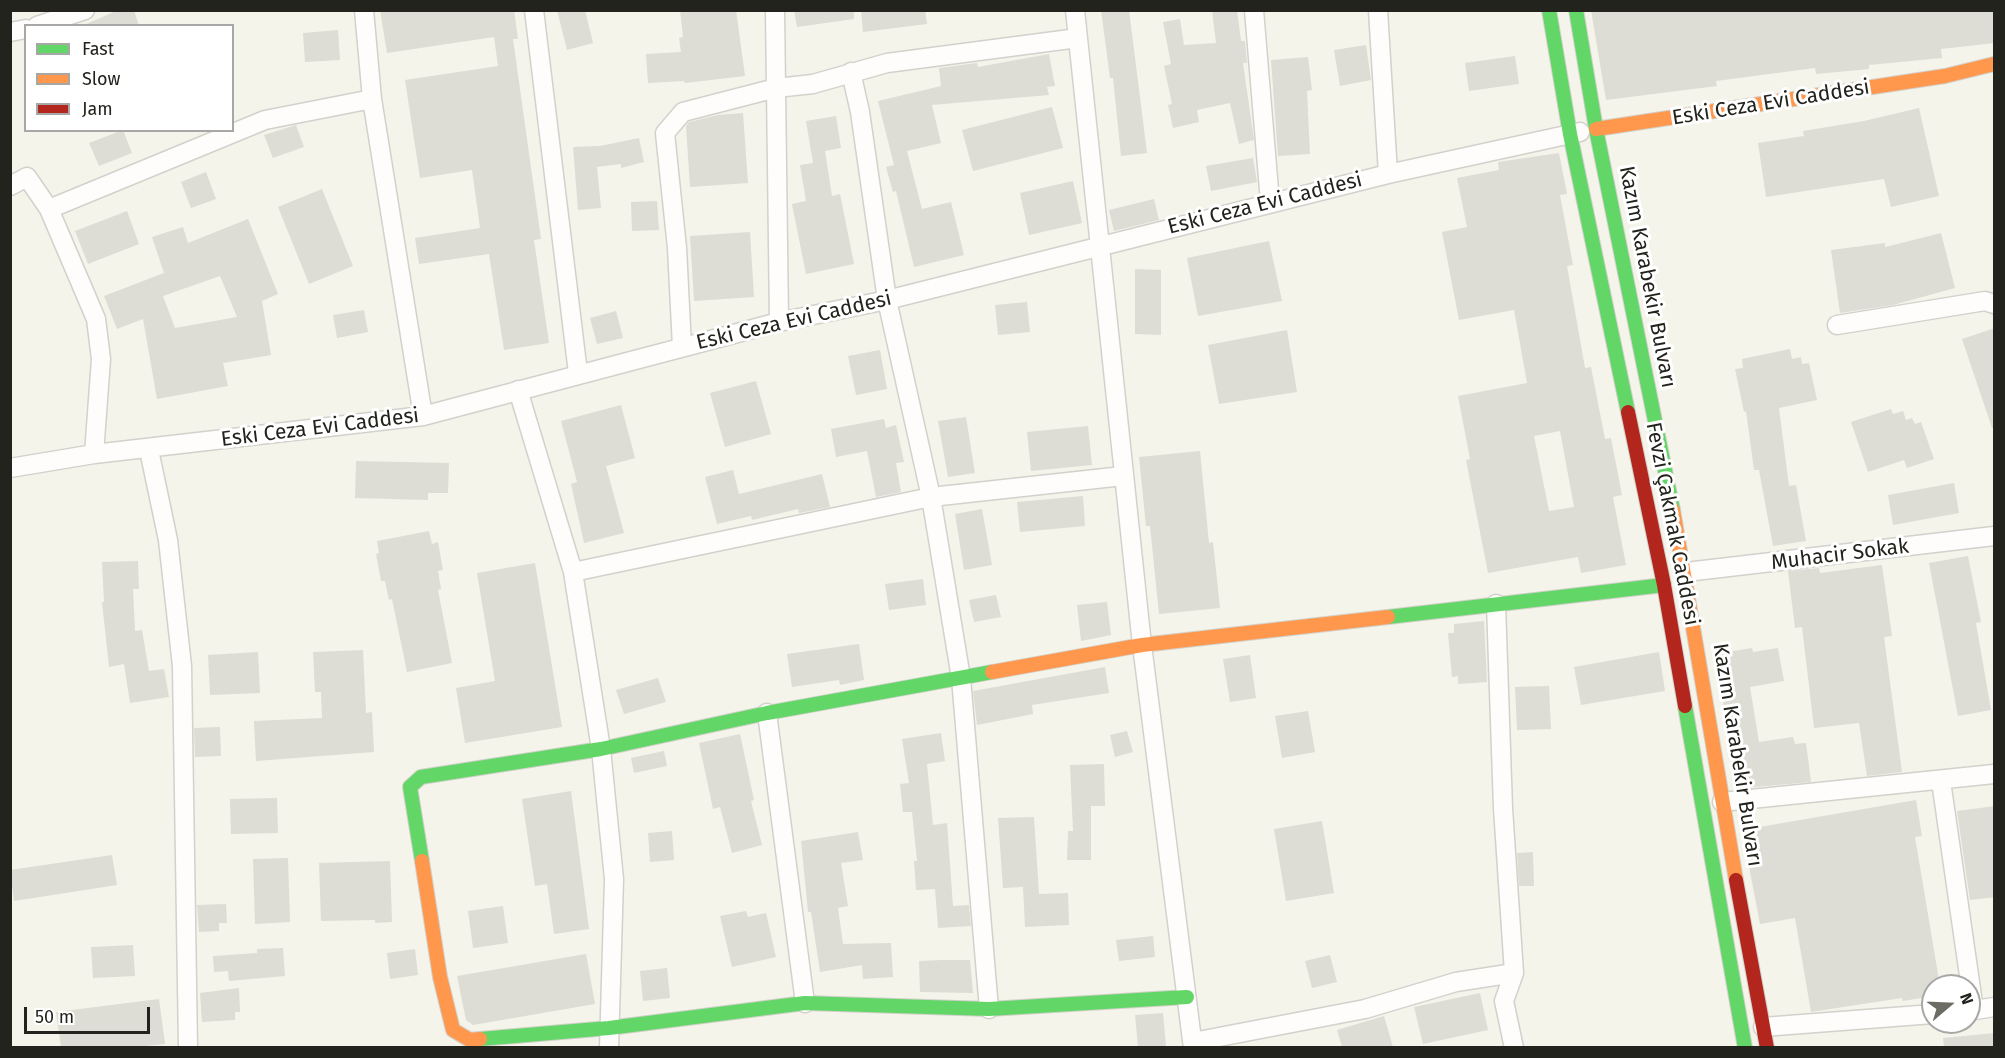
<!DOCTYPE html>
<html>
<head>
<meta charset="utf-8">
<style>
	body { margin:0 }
	#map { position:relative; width:2005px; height:1058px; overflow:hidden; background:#f5f4eb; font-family:"Fira Sans",sans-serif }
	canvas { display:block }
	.frame { position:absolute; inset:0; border:12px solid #23231d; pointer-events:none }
	.legend { position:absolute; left:24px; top:24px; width:210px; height:108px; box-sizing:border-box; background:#fff; border:2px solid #a7a7a5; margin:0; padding:8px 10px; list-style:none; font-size:18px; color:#23231d }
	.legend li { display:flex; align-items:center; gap:12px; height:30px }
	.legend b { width:30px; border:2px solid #a7a7a5 }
	.north { position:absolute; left:1921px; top:974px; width:60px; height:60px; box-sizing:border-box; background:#fff; border:2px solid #a7a7a5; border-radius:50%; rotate:71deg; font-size:16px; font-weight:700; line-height:24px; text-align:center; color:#23231d }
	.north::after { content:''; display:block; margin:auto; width:21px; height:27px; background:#6c6c65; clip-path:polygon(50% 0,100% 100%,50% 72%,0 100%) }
	.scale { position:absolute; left:24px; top:1007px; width:126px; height:27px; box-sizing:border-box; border:3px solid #23231d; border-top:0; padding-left:8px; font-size:18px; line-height:21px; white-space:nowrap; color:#23231d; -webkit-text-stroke:4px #fff; paint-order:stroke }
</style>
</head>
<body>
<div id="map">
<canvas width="2005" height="1058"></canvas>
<div class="frame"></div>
<ul class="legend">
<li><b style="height:8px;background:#63d668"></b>Fast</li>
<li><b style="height:8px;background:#ff974d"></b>Slow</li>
<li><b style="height:8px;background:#b3261e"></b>Jam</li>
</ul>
<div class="north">N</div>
<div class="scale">50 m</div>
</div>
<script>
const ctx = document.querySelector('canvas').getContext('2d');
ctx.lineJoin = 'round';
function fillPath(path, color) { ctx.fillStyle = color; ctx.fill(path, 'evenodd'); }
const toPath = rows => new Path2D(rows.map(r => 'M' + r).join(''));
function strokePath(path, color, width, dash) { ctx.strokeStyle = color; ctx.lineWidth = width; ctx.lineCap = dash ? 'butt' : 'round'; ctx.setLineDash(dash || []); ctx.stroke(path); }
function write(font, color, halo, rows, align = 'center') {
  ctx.font = font + ' "Fira Sans",sans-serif'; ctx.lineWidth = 6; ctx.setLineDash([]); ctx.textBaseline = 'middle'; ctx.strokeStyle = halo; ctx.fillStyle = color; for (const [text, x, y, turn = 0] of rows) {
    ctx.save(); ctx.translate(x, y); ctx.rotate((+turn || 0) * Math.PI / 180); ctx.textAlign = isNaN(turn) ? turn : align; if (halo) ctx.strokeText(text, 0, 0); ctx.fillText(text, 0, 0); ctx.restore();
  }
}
fillPath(toPath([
	[118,10,134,10,139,26,82,26],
	[380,10,514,10,518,39,513,39,541,239,534,240,549,343,504,350,489,254,419,264,415,238,480,228,472,170,420,178,405,80,498,66,494,37,387,53],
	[557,10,585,10,593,43,567,50],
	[680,10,736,10,745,76,685,83,684,81,648,83,646,54,681,52,679,38,683,37],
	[794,10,854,10,854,19,797,27],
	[861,10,925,10,927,24,863,32],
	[1101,10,1129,10,1147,153,1121,156,1113,78,1110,78],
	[1212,10,1237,10,1241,41,1245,41,1247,63,1243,63,1254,140,1239,144,1230,103,1197,110,1199,122,1173,128,1168,105,1172,104,1164,66,1171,64,1163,22,1180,19,1184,45,1216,43],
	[1591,10,1993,10,1995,43,1941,49,1942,58,1869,65,1869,69,1816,74,1815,68,1716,81,1717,86,1606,100],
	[338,30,340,60,305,62,303,33],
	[1366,45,1371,80,1340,86,1334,50],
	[1049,54,1055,86,1047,87,1049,95,932,105,941,143,907,151,922,209,951,202,964,255,914,267,896,191,893,192,886,167,894,165,878,101,941,86,939,68,977,63,978,67],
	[1515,56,1519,84,1469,91,1465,63],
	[1308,57,1312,90,1307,91,1310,154,1278,156,1271,60],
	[1052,107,1063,148,973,171,962,130],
	[1919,108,1939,196,1891,207,1884,179,1766,197,1758,143,1804,136,1803,131,1864,121],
	[743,113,748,183,690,187,686,126,689,122,718,115],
	[836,116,841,148,825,151,832,196,840,194,854,264,806,274,792,204,806,201,800,165,813,163,806,121],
	[296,125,304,147,273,158,264,135],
	[123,130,132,153,99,166,89,143],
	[639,138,644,162,621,168,621,164,597,167,601,208,578,210,573,147,600,146],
	[1559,153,1567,194,1560,195,1573,265,1567,266,1585,368,1591,367,1605,439,1611,438,1622,495,1613,497,1626,565,1581,573,1578,557,1488,573,1466,460,1470,459,1458,396,1527,383,1514,310,1459,320,1442,232,1467,227,1457,178,1499,170,1498,162],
	[1560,431,1574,507,1549,511,1534,436],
	[1253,158,1257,182,1211,191,1206,166],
	[206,172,216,199,191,208,181,182],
	[1073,181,1082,223,1029,235,1020,193],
	[322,189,353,266,309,284,278,207],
	[1154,199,1159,220,1114,231,1109,210],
	[657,201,659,230,632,231,631,202],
	[127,211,139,244,88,264,75,231],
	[248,219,278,294,262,301,271,355,223,363,228,386,157,399,143,319,117,329,104,296,164,273,152,237,183,227,188,243],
	[220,276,237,317,175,328,163,296],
	[750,232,754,297,694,301,690,236],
	[1941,233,1955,288,1893,305,1840,313,1831,250,1885,243,1885,247],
	[1269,241,1282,301,1198,316,1187,258],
	[1135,269,1161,270,1161,335,1135,334],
	[1027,302,1030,332,998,335,995,305],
	[364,310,368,332,337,338,333,315],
	[616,311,623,338,597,344,590,318],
	[1995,328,1995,428,1992,428,1962,339],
	[1287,330,1297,392,1219,404,1208,345],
	[1790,349,1792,359,1801,357,1802,364,1809,363,1817,400,1779,408,1789,486,1796,485,1806,541,1773,546,1759,470,1754,470,1746,411,1744,412,1735,369,1743,368,1742,359],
	[880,350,887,389,856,395,848,356],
	[756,381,771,434,725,447,710,393],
	[621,405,635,458,606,466,624,533,584,543,571,484,577,482,561,421],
	[1891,409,1893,414,1903,411,1906,420,1912,418,1915,424,1921,422,1934,459,1907,468,1904,460,1868,472,1851,422],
	[966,417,975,473,948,477,938,421],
	[884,419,886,428,896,425,904,462,896,463,901,492,876,497,867,451,836,457,831,429],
	[1088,426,1092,465,1031,471,1027,432],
	[1200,451,1209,543,1213,542,1220,608,1159,614,1150,526,1146,526,1139,457],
	[356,461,449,463,448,493,428,493,428,500,355,498],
	[733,470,739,494,822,474,830,507,799,513,798,509,752,520,751,516,717,524,705,477],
	[1954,483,1959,513,1893,525,1888,495],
	[1083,496,1085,526,1020,532,1017,502],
	[982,509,992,565,964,570,955,514],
	[429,531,432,544,438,542,443,570,438,571,441,589,438,590,452,663,407,672,392,599,389,600,385,581,381,581,376,554,379,553,377,541],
	[1968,556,1981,622,1976,623,1991,710,1958,716,1929,563],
	[138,561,139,589,133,589,135,631,142,630,149,671,164,669,169,697,130,703,124,664,109,667,102,602,104,602,102,562],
	[535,563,562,727,465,743,456,688,495,681,477,573],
	[1882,565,1892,636,1884,637,1902,772,1867,776,1859,723,1814,728,1802,627,1795,628,1788,571,1819,568,1820,573],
	[923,579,926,605,889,610,885,584],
	[996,595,1001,617,974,622,969,600],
	[1107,602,1111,635,1081,641,1077,605],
	[1484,621,1487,682,1458,684,1458,676,1452,677,1448,633,1454,633,1454,624],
	[859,644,864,680,840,685,839,680,792,687,787,654],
	[1752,648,1753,652,1778,648,1784,681,1750,687,1759,742,1793,737,1795,744,1806,743,1811,782,1744,788,1736,730,1728,731,1715,654],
	[363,650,366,713,372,712,374,752,256,761,254,721,322,718,321,692,315,692,313,652],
	[258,652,260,693,210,695,208,655],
	[1659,652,1665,691,1581,705,1574,667],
	[1250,655,1256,698,1230,702,1223,659],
	[1105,667,1109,693,1032,705,1033,714,977,725,973,691],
	[658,678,666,702,624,714,616,690],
	[1549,686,1551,729,1517,730,1515,687],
	[1308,711,1315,752,1282,758,1275,716],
	[220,727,221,756,195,757,194,728],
	[1127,731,1133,752,1115,757,1110,735],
	[941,733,945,761,927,764,933,825,947,823,953,906,969,905,971,926,938,928,935,889,916,890,914,861,917,861,912,812,903,812,900,784,909,783,902,739],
	[740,734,754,800,751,801,762,845,732,853,720,807,713,809,699,743],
	[664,751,667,766,634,773,631,758],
	[1104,764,1105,806,1091,806,1091,860,1067,860,1068,831,1073,831,1070,765],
	[571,791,589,929,554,934,547,884,535,886,522,799],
	[277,798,278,833,231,834,230,799],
	[1916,800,1922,836,1915,837,1940,986,1933,986,1933,996,1903,1001,1902,998,1811,1012,1795,918,1760,924,1742,830],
	[1995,806,1995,897,1970,900,1957,811],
	[1034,817,1039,894,1068,893,1069,925,1025,927,1023,887,1003,888,998,818],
	[1322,821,1334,893,1286,901,1274,829],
	[672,831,674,860,650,862,648,833],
	[858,832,863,860,841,863,848,906,838,908,843,944,891,943,893,977,863,979,862,965,820,972,811,912,808,912,801,841],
	[1533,852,1534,886,1519,886,1517,853],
	[112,855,117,885,14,901,10,870],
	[288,858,290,922,255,924,253,859],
	[390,861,392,922,375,923,375,920,321,921,319,863],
	[226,904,227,923,219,923,219,931,199,932,197,905],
	[503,906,508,943,473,948,468,911],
	[746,911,748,917,766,913,776,957,732,967,720,916],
	[1153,936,1155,957,1119,961,1116,940],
	[133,945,135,976,93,978,91,947],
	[283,948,285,976,229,981,228,971,214,972,213,956,257,953,257,949],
	[415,949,418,975,390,979,387,953],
	[586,954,595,1004,473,1025,466,1020,457,976],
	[1330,955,1337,982,1312,988,1305,961],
	[942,960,970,960,973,993,920,992,919,961],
	[667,968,670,998,643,1001,640,971],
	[239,988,240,1012,235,1012,235,1020,202,1022,200,993],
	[1480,993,1488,1030,1423,1044,1414,1007],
	[159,999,165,1044,135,1047,61,1047,56,1012],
	[1163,1013,1166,1046,1138,1047,1135,1015],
	[1384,1016,1393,1047,1342,1047,1337,1030],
	[1995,1033,1995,1047,1944,1047,1943,1038]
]), '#dddcd5');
const street = toPath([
	[364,10,372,99,423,416],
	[534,10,578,373],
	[775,10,779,322],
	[1075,10,1142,645,1193,1048],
	[1254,10,1270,202],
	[1378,10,1388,174],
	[37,26,85,10],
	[10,32,26,29],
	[851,72,860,112,887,300,931,497,961,678,989,1009],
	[10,186,27,177,49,209,265,120,372,99],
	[49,209,96,319,101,359,94,454],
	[1837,325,1985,301,1994,304],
	[682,347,677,248,665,133,683,112,776,88,813,84,887,63,1078,38],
	[518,390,573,572,601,749,614,879,609,1048],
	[149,450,168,540,182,666,188,1048],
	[10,468,94,454,423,416,779,322,887,300,1388,174,1580,132],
	[573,572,931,497,1123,476],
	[1686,572,1994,536],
	[1496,604,1503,808,1514,973,1504,1001,1514,1048],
	[767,713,805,1003],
	[1941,781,1974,1010],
	[1722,802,1994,774],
	[1969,1011,1994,1007],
	[1763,1027,1933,1014],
	[1193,1042,1365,1009,1456,982,1514,973]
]);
const fast = toPath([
	[1549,10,1570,134,1628,412],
	[1576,10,1596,129,1673,510],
	[1388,617,1664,585],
	[1685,706,1745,1048],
	[422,861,410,787,421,777,601,749,767,713,992,672],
	[480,1039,609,1028,805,1003,989,1009,1187,997]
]);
const slow = toPath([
	[1596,129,1945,76,1994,64],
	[1673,510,1736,880],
	[992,672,1142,645,1388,617],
	[422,861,440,977,453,1030,470,1040,480,1039]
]);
const jam = toPath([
	[1628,412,1664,585,1685,706],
	[1736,880,1767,1048]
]);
strokePath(street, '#d2d1cb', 21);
strokePath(fast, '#d2d1cb', 16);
strokePath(slow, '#d2d1cb', 16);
strokePath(jam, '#d2d1cb', 16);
strokePath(street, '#fefdfc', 18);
strokePath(fast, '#63d668', 14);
strokePath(slow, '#ff974d', 14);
strokePath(jam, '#b3261e', 14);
write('21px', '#23231d', '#fff', [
	["Eski Ceza Evi Caddesi",1771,103,-9],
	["Eski Ceza Evi Caddesi",1265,204,-14],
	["Kazım Karabekir Bulvarı",1647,277,79],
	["Eski Ceza Evi Caddesi",794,321,-13],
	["Eski Ceza Evi Caddesi",320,428,-7],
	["Fevzi Çakmak Caddesi",1672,524,79],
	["Muhacir Sokak",1840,555,-7],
	["Kazım Karabekir Bulvarı",1737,755,81]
]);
</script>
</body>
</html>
